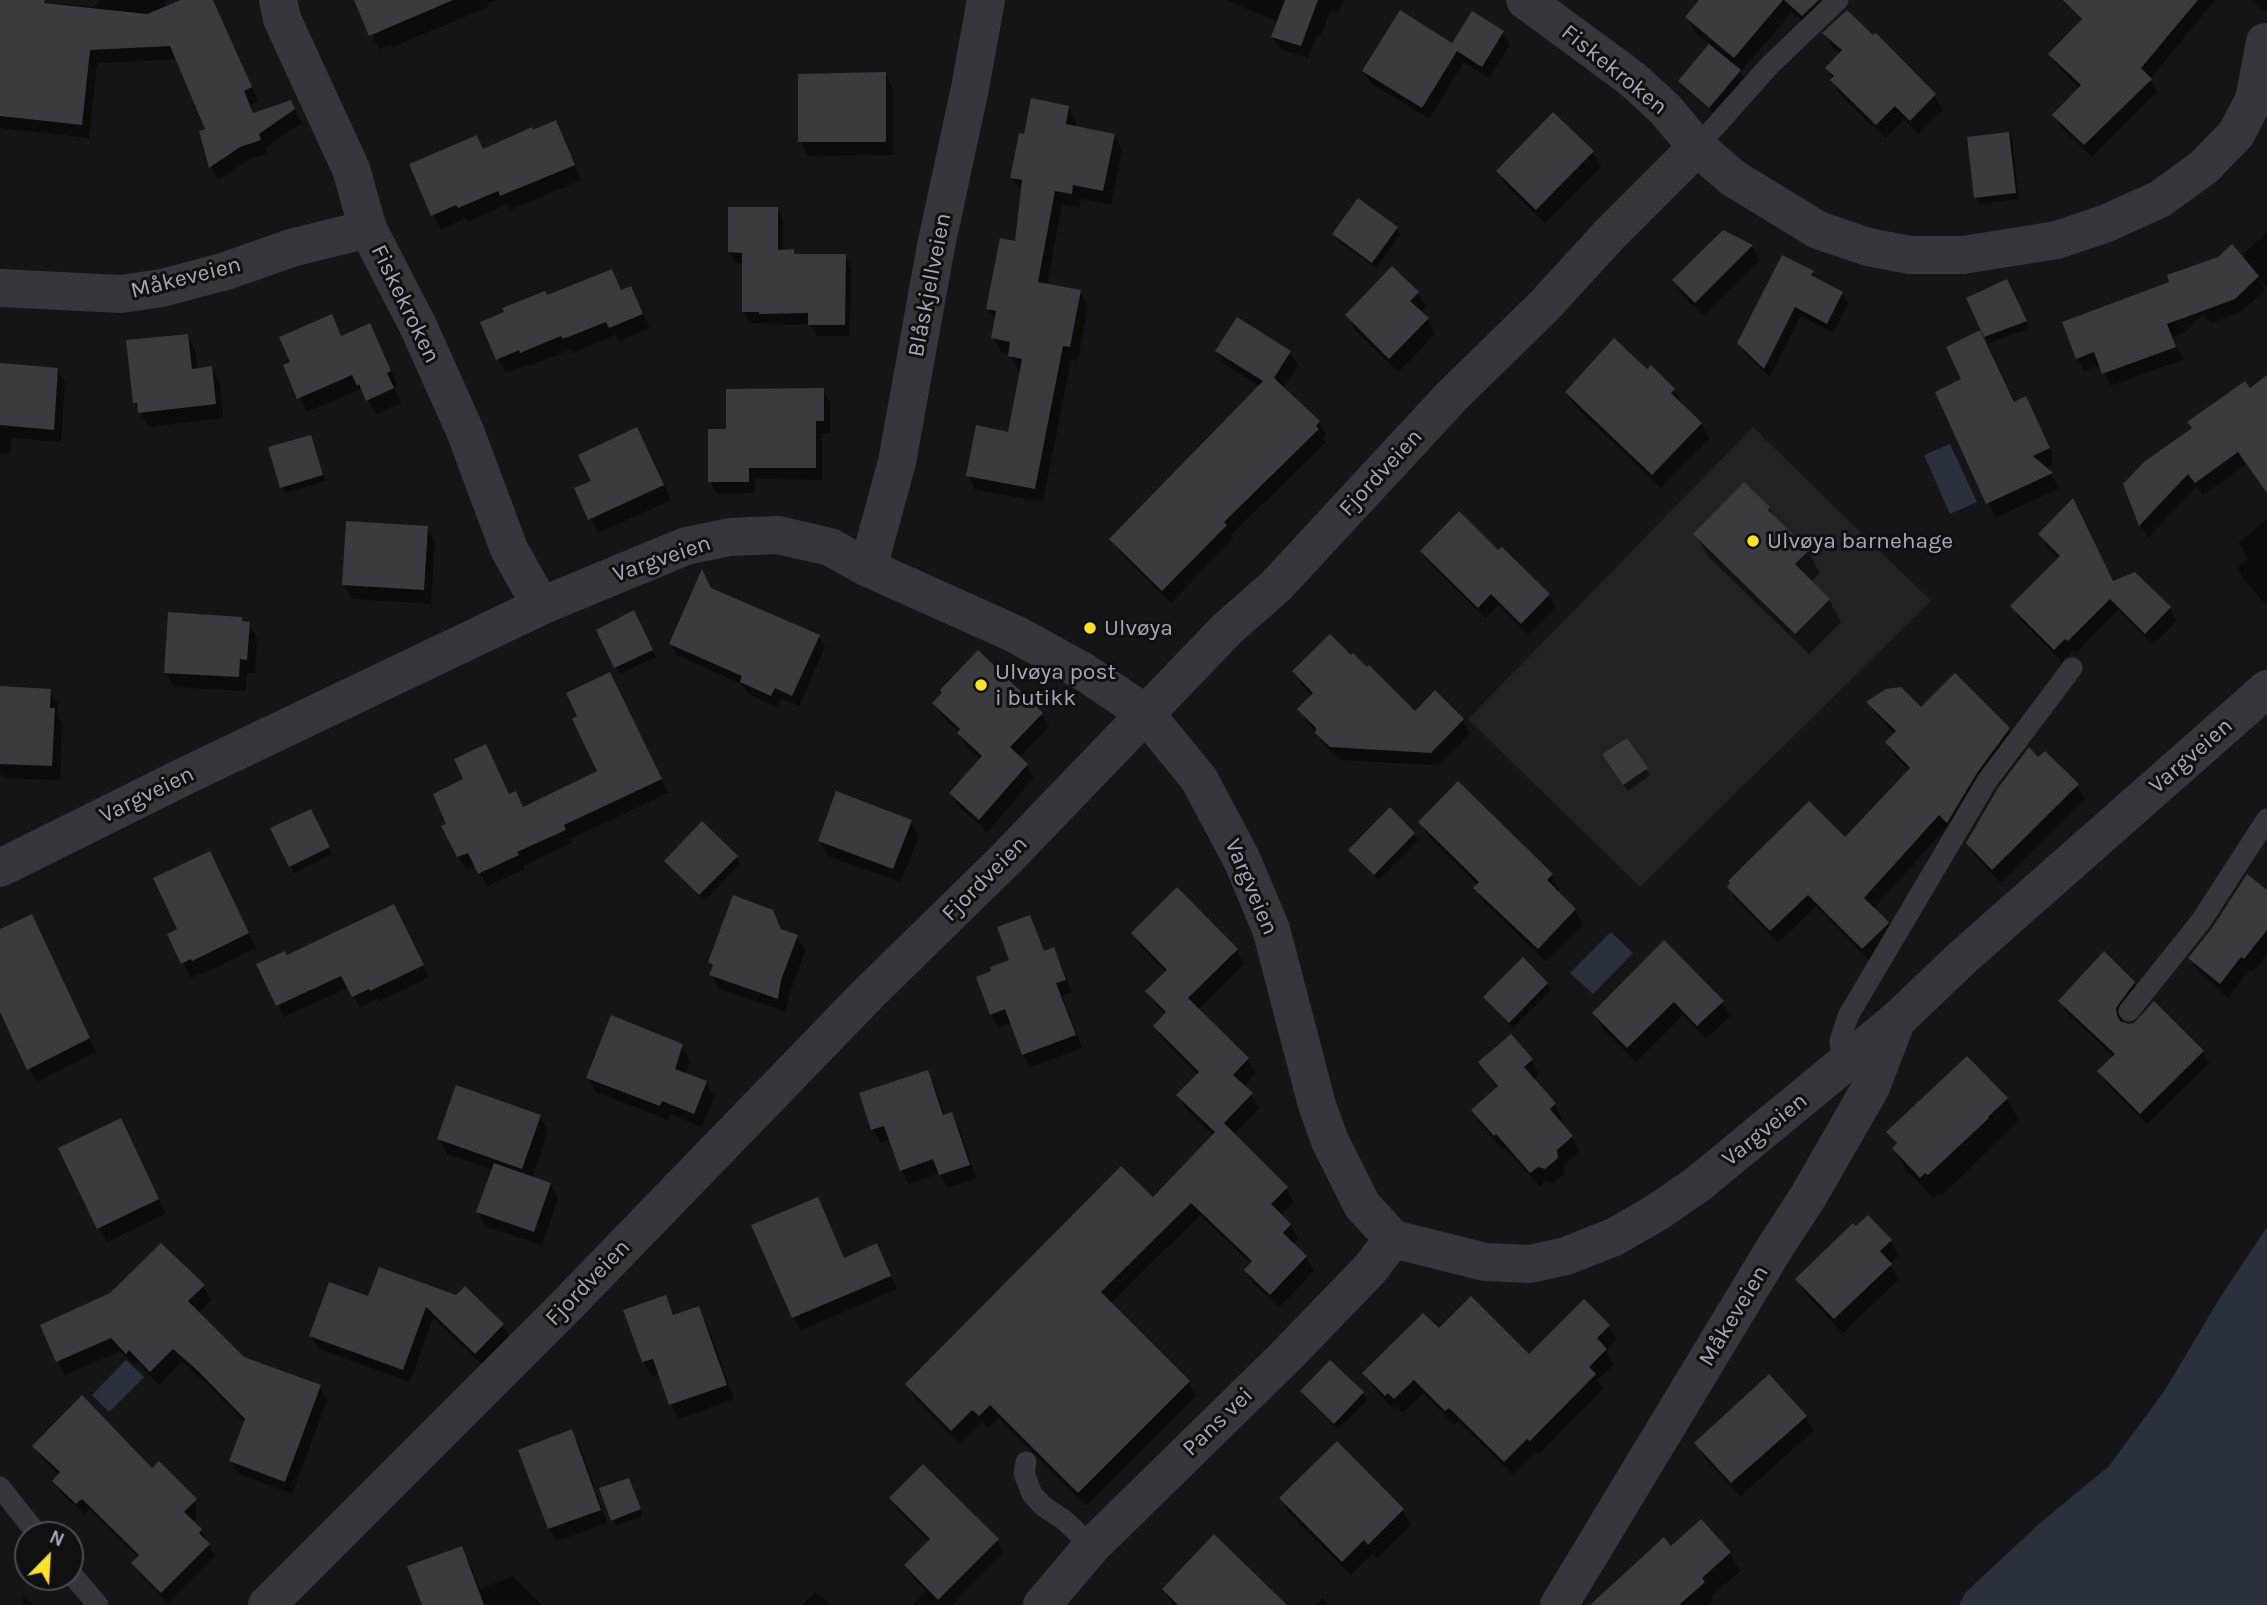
<!DOCTYPE html>
<html>
<head>
<meta charset="utf-8">
<style>
	body { margin:0 }
	#map { position:relative; width:2267px; height:1605px; overflow:hidden; background:#151517; font-family:Karla,sans-serif }
	canvas { display:block }
	.north { position:absolute; left:14px; top:1521px; width:70px; height:70px; box-sizing:border-box; background:#101012; border:2px solid #4c4d54; border-radius:50%; rotate:24deg; font-size:19px; font-weight:700; line-height:28px; text-align:center; color:#a6a8b8 }
	.north::after { content:''; display:block; margin:auto; width:24px; height:32px; background:#fce128; clip-path:polygon(50% 0,100% 100%,50% 72%,0 100%) }
</style>
</head>
<body>
<div id="map">
<canvas width="2267" height="1605"></canvas>
<div class="north">N</div>
</div>
<script>
const ctx = document.querySelector('canvas').getContext('2d');
ctx.lineJoin = 'round';
function fillPath(path, color) { ctx.fillStyle = color; ctx.fill(path, 'evenodd'); }
const toPath = rows => new Path2D(rows.map(r => 'M' + r).join(''));
function strokePath(path, color, width, dash) { ctx.strokeStyle = color; ctx.lineWidth = width; ctx.lineCap = dash ? 'butt' : 'round'; ctx.setLineDash(dash || []); ctx.stroke(path); }
function write(font, color, halo, rows, align = 'center') {
  ctx.font = font + ' Karla,sans-serif'; ctx.lineWidth = 6; ctx.setLineDash([]); ctx.textBaseline = 'middle'; ctx.strokeStyle = halo; ctx.fillStyle = color; for (const [text, x, y, turn = 0] of rows) {
    ctx.save(); ctx.translate(x, y); ctx.rotate((+turn || 0) * Math.PI / 180); ctx.textAlign = isNaN(turn) ? turn : align; if (halo) ctx.strokeText(text, 0, 0); ctx.fillText(text, 0, 0); ctx.restore();
  }
}
fillPath(toPath([
	[1753,427,1931,601,1640,887,1468,719]
]), '#222124');
fillPath(toPath([
	[1950,444,1977,502,1950,514,1924,455],
	[1611,932,1633,953,1593,994,1570,973],
	[2267,1227,2267,1605,1959,1605,1965,1593,2040,1523,2109,1466,2165,1390,2221,1296],
	[126,1360,144,1377,109,1412,92,1395]
]), '#2a303c');
fillPath(toPath([
	[0,0,34,0,35,2,95,7,98,0,167,0,163,9,186,0,213,0,258,101,250,105,254,114,290,102,302,123,265,148,267,153,248,160,218,180,211,167,201,132,208,130,177,59,97,63,89,138,0,128],
	[356,0,498,0,487,3,488,7,393,47,391,44,379,49],
	[1226,0,1344,0,1338,13,1331,10,1320,36,1317,35,1308,58,1280,49,1272,36,1278,22],
	[1701,0,1835,0,1811,28,1792,12,1740,72,1744,78,1714,113,1684,88,1680,81,1711,45,1694,31,1687,17],
	[2079,0,2215,0,2150,79,2157,92,2092,157,2062,128,2054,115,2080,88,2058,67,2050,54,2082,22,2072,7],
	[2251,0,2267,0,2267,11,2262,11],
	[1503,33,1510,45,1489,78,1464,62,1429,119,1371,83,1364,71],
	[1825,33,1873,38,1876,35,1935,96,1943,110,1919,134,1904,119,1885,138,1840,95,1828,68,1841,54,1833,48],
	[885,74,893,88,893,155,808,156,800,141],
	[1068,107,1076,122,1075,128,1114,135,1122,149,1111,205,1081,199,1079,208,1062,204,1047,285,1080,292,1088,306,1078,361,1071,359,1043,502,976,490,968,475,1009,434,1022,371,1018,370,1010,354,1001,352,993,338,996,322,988,309,1016,243,1023,192,1012,178,1025,136],
	[555,122,581,180,510,210,507,204,468,222,466,218,441,230,411,165,476,137,484,150],
	[2008,134,2012,140,2019,199,1980,204,1976,197],
	[1592,152,1601,166,1545,223,1506,185,1498,171],
	[777,209,783,220,783,251,793,251,796,256,845,256,851,267,850,336,817,336,810,324,767,325,766,323,750,323,743,311,743,264,736,263,729,252],
	[1397,228,1400,235,1376,268,1338,241,1334,234],
	[1723,232,1752,247,1760,261,1704,316,1682,295,1674,281],
	[2267,232,2267,286,2259,280,2265,290,2242,311,2212,323,2203,315,2184,333,2173,337,2173,343,2184,359,2111,386,2100,365,2084,371,2077,358,2245,261,2246,260,2243,254],
	[612,271,622,291,630,288,650,328,619,341,615,335,573,353,571,349,530,366,528,364,506,373,498,359],
	[1812,272,1817,280,1842,293,1848,303,1833,333,1801,316,1770,377,1745,354,1739,343],
	[2010,288,2029,328,1987,344,2015,403,2033,413,2052,453,2052,465,2045,468,2051,474,2059,488,1996,518,1938,393,1963,380,1987,340,1968,299],
	[1418,293,1426,307,1420,313,1427,319,1435,334,1398,372,1355,330,1347,315],
	[331,316,342,337,369,325,398,386,394,387,401,403,376,414,361,389,307,412,285,366,292,363],
	[187,336,195,350,197,370,211,368,220,383,223,418,148,427,135,403],
	[1217,351,1290,352,1298,365,1283,388,1319,423,1326,436,1323,439,1325,443,1231,535,1233,539,1171,603,1119,552,1112,539,1260,387,1225,364],
	[0,365,57,369,65,382,61,442,11,438,10,454,0,453],
	[1651,367,1674,390,1682,404,1701,424,1709,438,1661,488,1576,407,1567,393,1647,371],
	[823,390,830,402,830,433,822,433,822,480,755,479,755,493,717,494,710,481,727,430],
	[636,429,671,500,598,533,577,489,593,482],
	[2193,429,2265,451,2203,495,2197,486,2148,538,2141,526,2125,484],
	[310,437,325,481,286,493,282,487],
	[1769,508,1776,520,1808,551,1820,573,1811,582,1829,600,1841,622,1809,654,1708,556,1696,535],
	[2267,519,2267,602,2265,604,2244,579,2237,568,2248,558,2239,543],
	[426,527,435,542,431,604,352,599,344,585],
	[2040,534,2113,583,2135,574,2170,609,2177,621,2153,645,2118,610,2076,653,2073,650,2062,662,2020,619,2012,606,2059,559,2047,547],
	[1422,551,1500,554,1549,595,1556,607,1528,635,1498,605,1485,618,1429,563],
	[712,591,818,636,825,647,799,706,781,698,777,707,748,694,742,684,677,655,671,643],
	[241,618,244,623,249,623,257,638,255,673,247,673,246,691,174,687,166,672],
	[637,619,656,657,620,674,616,667],
	[1294,671,1415,713,1462,720,1470,733,1439,765,1339,760,1325,746,1299,709,1312,696,1301,684],
	[617,688,668,793,570,839,572,843,523,866,525,869,487,886,476,866,466,870,443,827,509,796,524,809,599,772],
	[50,691,58,705,58,716,62,724,60,780,3,778,0,772,0,707],
	[1869,702,1921,709,2009,729,2016,742,1954,835,1947,827,1873,909,1887,923,1894,935,1870,961,1816,906,1778,943,1736,900,1729,887,1845,840,1910,771,1894,755,1887,743,1895,734,1876,715],
	[934,703,1042,714,1049,726,1019,758,1027,765,1034,778,987,832,958,806,951,794,981,760,966,746,959,733,942,716],
	[2038,759,2077,785,2085,800,2001,883,1976,857,1968,843],
	[1608,761,1646,769,1650,775,1628,791],
	[314,817,332,854,294,873,273,829],
	[910,821,919,835,901,882,828,856,820,841],
	[1420,822,1551,875,1560,890,1557,892,1575,910,1583,925,1546,962,1484,902,1475,888,1478,885,1429,837],
	[1414,834,1418,840,1379,880,1354,857,1350,850],
	[736,857,740,863,704,901,670,867,666,861],
	[217,868,256,948,202,974,201,973,191,978,169,935,179,930],
	[2267,893,2267,954,2253,972,2250,970,2228,997,2199,972,2191,958],
	[772,911,783,931,797,937,805,951,789,995,786,1012,719,989,711,975,713,968,710,962],
	[1029,917,1045,952,1053,949,1060,962,1072,993,1062,996,1082,1048,1031,1067,1023,1054,1012,1022,999,1028,991,1015,978,978,1011,961],
	[400,918,429,977,378,1002,377,999,360,1007,349,987,284,1017,258,965],
	[39,929,96,1052,36,1082,0,1008,0,931],
	[1133,933,1236,950,1244,964,1198,1010,1248,1060,1256,1073,1243,1087,1251,1095,1259,1108,1233,1135,1286,1188,1294,1202,1281,1216,1290,1225,1298,1239,1292,1245,1306,1257,1314,1271,1279,1307,1254,1284,1246,1270,1251,1264,1200,1215,1110,1304,1188,1382,1196,1396,1086,1506,999,1418,988,1428,981,1422,960,1444,915,1398,907,1384,1153,1200,1214,1136,1186,1109,1178,1096,1198,1075,1163,1040,1155,1026,1166,1015,1156,1005,1148,991,1167,973,1141,947],
	[1664,943,1722,1002,1730,1016,1706,1039,1683,1015,1636,1062,1602,1028,1594,1013],
	[2134,983,2141,995,2122,1023,2202,1052,2209,1063,2147,1124,2106,1083,2100,1072,2114,1057,2067,1013,2060,1001],
	[1547,984,1551,990,1513,1028,1489,1004,1485,997],
	[681,1046,690,1060,685,1074,706,1082,714,1097,702,1127,670,1114,668,1120,596,1092,588,1078],
	[1531,1060,1539,1074,1533,1080,1554,1104,1562,1119,1559,1122,1572,1137,1580,1151,1564,1165,1565,1173,1553,1183,1546,1181,1540,1187,1505,1148,1503,1150,1481,1124,1473,1110,1498,1088,1481,1063],
	[927,1072,934,1085,945,1116,951,1114,959,1128,976,1178,948,1188,939,1173,909,1184,901,1170,891,1139,881,1143,873,1130,861,1094],
	[2007,1099,2019,1120,1941,1196,1939,1193,1933,1198,1906,1170,1894,1148,1897,1146,1889,1132],
	[540,1116,548,1131,532,1178,550,1184,558,1199,542,1245,486,1227,478,1212,493,1170,447,1154,439,1139],
	[128,1135,166,1214,107,1242,99,1228],
	[817,1199,844,1259,876,1245,897,1289,801,1330,793,1317],
	[1890,1241,1899,1255,1889,1264,1899,1279,1843,1333,1805,1293,1797,1279],
	[161,1245,203,1286,211,1300,198,1313,243,1358,319,1386,327,1400,292,1494,239,1474,231,1461,245,1423,207,1384,181,1361,159,1385,138,1363,135,1366,120,1351,65,1375,58,1361,42,1326,111,1295],
	[380,1270,502,1325,510,1338,483,1365,433,1318,410,1382,319,1349,311,1336,370,1298],
	[665,1297,675,1316,698,1308,706,1322,734,1399,679,1419,671,1405,659,1373,652,1376,643,1361],
	[1608,1326,1617,1340,1606,1351,1614,1364,1597,1380,1603,1389,1539,1454,1536,1452,1513,1475,1458,1421,1454,1424,1424,1393,1403,1413,1397,1406,1394,1409,1373,1387,1364,1373,1439,1331,1529,1357],
	[1330,1362,1363,1394,1367,1400,1338,1429,1306,1398,1302,1392],
	[1805,1417,1813,1431,1740,1497,1704,1457,1696,1443],
	[571,1432,579,1444,607,1523,557,1541,549,1529],
	[1337,1444,1403,1511,1411,1525,1377,1558,1373,1553,1351,1575,1289,1513,1281,1498],
	[35,1446,152,1471,190,1494,196,1506,196,1517,192,1522,201,1530,215,1556,168,1603,140,1575,133,1564,139,1558,89,1509,84,1514,60,1492,54,1481,59,1475,41,1457],
	[632,1486,643,1516,616,1526,613,1520],
	[891,1498,997,1541,1004,1553,952,1605,912,1605,926,1591,913,1578,906,1566,930,1542,898,1511],
	[1701,1521,1730,1553,1740,1571,1711,1597,1714,1601,1709,1605,1603,1605],
	[461,1548,469,1562,480,1589,513,1576,542,1605,424,1605],
	[1164,1589,1284,1605,1173,1605],
	[815,1592,832,1605,802,1605],
	[23,1595,33,1605,23,1605],
	[1323,1598,1329,1605,1316,1605]
]), '#0007');
fillPath(toPath([
	[0,0,45,0,44,3,147,14,181,0,213,0,252,87,244,91,253,113,291,100,295,109,259,134,261,140,240,147,209,168,199,131,205,129,170,46,90,50,82,125,0,116],
	[354,0,453,0,369,36],
	[1285,0,1318,0,1301,46,1271,37],
	[1699,0,1783,0,1734,58,1685,17],
	[1784,0,1819,0,1802,16],
	[2063,0,2198,0,2141,68,2152,79,2084,145,2052,115,2081,85,2048,54,2082,19],
	[1400,10,1452,43,1472,11,1504,31,1482,67,1457,51,1422,108,1362,71],
	[1847,10,1873,35,1876,33,1936,94,1910,121,1895,106,1876,125,1830,80,1834,76,1825,68,1842,50,1822,33],
	[1709,44,1741,70,1709,108,1678,81],
	[886,72,886,142,798,142,798,74],
	[1031,98,1069,106,1066,124,1115,134,1103,191,1073,185,1072,194,1055,191,1038,282,1081,290,1070,347,1063,346,1035,489,966,476,976,425,1008,432,1022,359,1008,356,1010,342,991,338,996,311,986,309,1000,238,1015,241,1022,180,1010,178,1019,133,1024,134],
	[1553,112,1594,151,1536,210,1496,171],
	[556,120,575,165,500,196,498,191,458,208,456,205,431,216,409,164,477,135,483,149,532,127,533,130],
	[2009,132,2016,193,1974,198,1967,137],
	[1358,198,1398,227,1372,263,1332,234],
	[728,207,778,207,778,250,794,249,794,254,846,254,845,325,808,325,808,313,759,314,759,312,742,312,742,253,728,252],
	[1723,230,1753,245,1695,303,1672,280],
	[2232,244,2259,276,2235,299,2167,324,2176,347,2102,374,2094,352,2076,359,2062,322,2169,282,2167,275,2218,257],
	[1782,255,1814,271,1811,275,1843,292,1827,324,1795,307,1764,369,1737,343],
	[1392,266,1419,292,1410,301,1429,318,1389,359,1345,315],
	[612,269,621,290,631,286,643,314,609,328,606,322,563,339,561,336,520,353,519,350,496,360,480,322,504,312,502,308,545,291,547,295],
	[2007,279,2027,321,1984,337,1966,298],
	[332,314,341,336,370,323,391,371,387,373,394,388,366,401,359,384,357,386,352,375,297,399,283,365,290,362,279,337],
	[1237,317,1291,351,1274,378,1320,421,1316,426,1319,429,1224,522,1227,525,1162,591,1109,539,1263,381,1215,351],
	[1980,330,2014,402,2026,396,2050,448,2033,456,2053,473,1986,504,1935,392,1961,379,1946,347],
	[188,334,192,369,212,366,216,404,138,413,137,403,133,403,126,340],
	[1614,338,1647,369,1651,365,1675,389,1671,393,1702,423,1652,475,1565,392],
	[0,363,58,368,54,430,0,425],
	[2267,375,2267,493,2238,452,2195,483,2188,474,2139,526,2123,484,2144,462,2192,428,2187,422,2245,381,2250,388],
	[824,388,824,421,816,421,816,468,749,468,749,482,708,482,708,429,726,429,726,389],
	[637,427,664,485,588,520,574,488,591,481,578,455],
	[311,435,323,475,280,488,268,447],
	[1744,482,1770,507,1768,510,1809,550,1795,564,1830,599,1795,634,1693,534],
	[2073,498,2113,581,2135,572,2171,607,2145,634,2110,599,2068,641,2065,639,2054,650,2010,606,2060,556,2038,534],
	[1459,511,1498,550,1502,547,1550,594,1521,624,1491,594,1478,608,1420,551],
	[346,521,428,526,424,590,342,585],
	[702,569,711,588,820,635,792,696,775,688,771,696,740,682,742,676,669,644],
	[634,610,653,650,614,668,596,630],
	[168,612,242,617,242,621,250,622,247,660,240,659,239,677,164,673],
	[1330,634,1351,655,1353,653,1367,667,1369,665,1415,711,1435,690,1464,719,1431,753,1330,747,1315,733,1316,728,1297,709,1313,693,1292,671],
	[978,650,1043,713,1010,747,1028,764,979,820,949,793,982,756,957,733,960,729,932,703,942,693,940,690],
	[610,672,662,779,564,825,566,830,517,852,519,855,478,874,468,853,457,857,441,826,446,824,433,794,463,779,454,759,486,744,509,794,516,791,523,807,597,771,572,719,577,716,566,693],
	[1955,673,2010,728,1977,773,1947,823,1939,815,1864,898,1889,922,1887,925,1862,949,1808,895,1770,931,1727,887,1730,883,1728,881,1809,801,1845,837,1910,768,1885,742,1896,731,1866,702,1886,689,1901,687,1921,707],
	[0,686,51,689,50,708,55,708,52,766,0,764],
	[1627,738,1648,768,1623,785,1602,754],
	[2029,747,2038,757,2045,751,2079,784,1992,870,1966,843,1998,788],
	[1458,781,1553,874,1547,880,1576,909,1538,949,1473,888,1479,882,1418,822],
	[836,791,912,820,893,869,818,841],
	[1390,807,1415,833,1374,875,1348,850],
	[311,809,330,847,289,867,270,828],
	[702,821,738,856,699,895,664,861],
	[210,851,249,933,192,961,191,959,181,964,167,934,177,929,153,878],
	[2247,874,2267,890,2267,930,2244,959,2241,957,2220,984,2188,958,2212,928],
	[1177,887,1238,949,1188,998,1249,1058,1233,1075,1253,1093,1224,1123,1288,1187,1271,1204,1291,1224,1283,1233,1307,1256,1270,1295,1244,1270,1252,1261,1191,1203,1101,1292,1190,1381,1078,1493,990,1405,979,1416,972,1410,951,1431,905,1384,1121,1166,1153,1197,1215,1132,1176,1095,1199,1072,1153,1026,1166,1012,1145,991,1167,970,1131,933],
	[733,895,773,910,781,929,798,935,781,980,778,999,709,975,713,965,708,962],
	[394,904,424,965,370,991,369,989,352,997,341,976,276,1006,256,964,285,951,287,955],
	[32,914,90,1038,27,1070,0,1012,0,929],
	[1030,915,1044,951,1054,947,1066,980,1056,983,1076,1035,1022,1055,1005,1009,990,1015,976,977,991,971,990,967,1009,960,997,927],
	[1664,940,1724,1001,1697,1026,1674,1002,1627,1048,1592,1013],
	[2104,951,2135,982,2116,1008,2117,1015,2120,1021,2128,1024,2134,1023,2154,1001,2204,1051,2140,1114,2097,1071,2115,1054,2058,1001],
	[1523,957,1548,983,1509,1023,1483,997],
	[611,1015,683,1044,675,1069,707,1081,694,1114,662,1101,660,1106,586,1078],
	[1511,1034,1533,1059,1524,1067,1556,1103,1550,1109,1573,1136,1557,1150,1558,1158,1545,1169,1538,1167,1530,1173,1496,1134,1494,1136,1471,1110,1498,1086,1478,1062],
	[1967,1056,2008,1098,1988,1117,1989,1118,1928,1175,1925,1173,1920,1178,1892,1148,1897,1143,1886,1132],
	[928,1070,943,1115,952,1112,970,1165,939,1175,933,1159,900,1171,884,1126,871,1130,859,1093],
	[456,1085,541,1115,522,1169,437,1139],
	[121,1118,159,1199,97,1229,58,1148],
	[494,1163,551,1183,534,1232,476,1212],
	[818,1197,844,1258,877,1243,891,1276,792,1318,751,1225],
	[1868,1215,1892,1240,1880,1251,1892,1264,1834,1319,1795,1279,1853,1223,1856,1226],
	[161,1243,205,1285,188,1301,244,1357,321,1385,285,1482,229,1461,245,1419,197,1370,173,1349,150,1372,129,1350,126,1354,111,1338,56,1362,40,1325,110,1293],
	[379,1267,456,1295,465,1286,504,1324,475,1354,426,1307,403,1370,309,1336,329,1282,368,1296],
	[666,1295,673,1315,699,1306,727,1385,669,1405,653,1359,642,1362,623,1310],
	[1471,1296,1529,1354,1584,1299,1610,1325,1597,1338,1607,1349,1589,1367,1596,1374,1530,1441,1527,1439,1504,1462,1449,1408,1445,1411,1414,1380,1394,1399,1388,1393,1385,1396,1362,1373,1423,1313,1439,1328],
	[1330,1360,1364,1392,1334,1424,1300,1391],
	[1769,1374,1807,1416,1731,1483,1694,1443],
	[82,1395,152,1468,159,1461,197,1499,184,1512,202,1529,199,1533,210,1544,161,1593,131,1563,139,1555,82,1499,76,1504,52,1481,60,1472,32,1446],
	[572,1429,601,1510,548,1529,518,1450],
	[1337,1441,1404,1509,1368,1545,1364,1540,1342,1562,1279,1498],
	[923,1464,999,1539,938,1600,904,1565,930,1539,889,1498],
	[629,1478,641,1509,611,1521,599,1488],
	[1701,1519,1731,1552,1702,1578,1705,1582,1679,1605,1590,1605,1664,1537,1671,1546],
	[1214,1534,1287,1605,1178,1605,1162,1589],
	[462,1546,484,1605,422,1605,407,1566]
]), '#3a3a3f');
strokePath(toPath([
	[1697,147,1769,66,1838,0],
	[2129,1011,2201,921,2267,819],
	[1843,1065,1840,1041,1848,1016,1987,781,2072,668],
	[1026,1462,1024,1473,1032,1494,1043,1506,1064,1520,1092,1546],
	[0,1487,38,1535],
	[70,1572,98,1605]
]), '#36363c', 21);
strokePath(toPath([
	[278,0,282,19,351,169,368,229,419,328,465,431,509,549,541,606],
	[1525,0,1631,78,1665,109,1697,147,1733,178,1818,230,1868,247,1910,255,1963,255,2057,240,2107,223,2160,199,2204,167,2236,134,2254,100,2265,42],
	[0,288,121,294,162,288,226,271,291,248,368,229],
	[868,568,897,462,936,246,970,88,986,0],
	[0,868,185,776,541,606,686,546,730,537,778,535,830,547,868,568,1015,634,1084,672,1145,713,1199,779,1242,860,1271,929,1317,1105,1330,1141,1362,1205,1393,1239,1485,1262,1530,1264,1566,1256,1614,1237,1656,1213,1698,1184,1897,1020,1962,958,2267,689],
	[267,1605,563,1309,869,993,1006,859,1228,628,1276,586,1451,397,1544,306,1610,234,1697,147],
	[1042,1605,1092,1546,1285,1357,1370,1269,1393,1239],
	[1559,1605,1774,1249,1809,1195,1871,1087,1896,1022]
]), '#36363c', 38);
for (const [x, y, r, color] of [
	[1753,541,7,"#fce128"],
	[1090,628,7,"#fce128"],
	[981,685,7,"#fce128"]
]) { const dot = new Path2D(); dot.arc(x, y, r, 0, 2 * Math.PI); ctx.fillStyle = color; ctx.fill(dot); strokePath(dot, '#101012', 2.5); }
write('23px', '#a6a8b8', '#101012', [
	["Fiskekroken",1614,70,39],
	["Måkeveien",186,278,-14],
	["Blåskjellveien",930,285,-79],
	["Fiskekroken",405,304,64],
	["Fjordveien",1381,473,-47],
	["Vargveien",662,559,-19],
	["Vargveien",2191,756,-41],
	["Vargveien",147,795,-26],
	["Fjordveien",985,879,-45],
	["Vargveien",1251,887,67],
	["Vargveien",1765,1130,-39],
	["Fjordveien",588,1283,-46],
	["Måkeveien",1734,1316,-59],
	["Pans vei",1218,1422,-44]
]);
write('23px', '#a6a8b8', '#101012', [
	["Ulvøya barnehage",1767,541],
	["Ulvøya",1104,628],
	["Ulvøya post",995,672],
	["i butikk",995,698]
], 'left');
</script>
</body>
</html>
